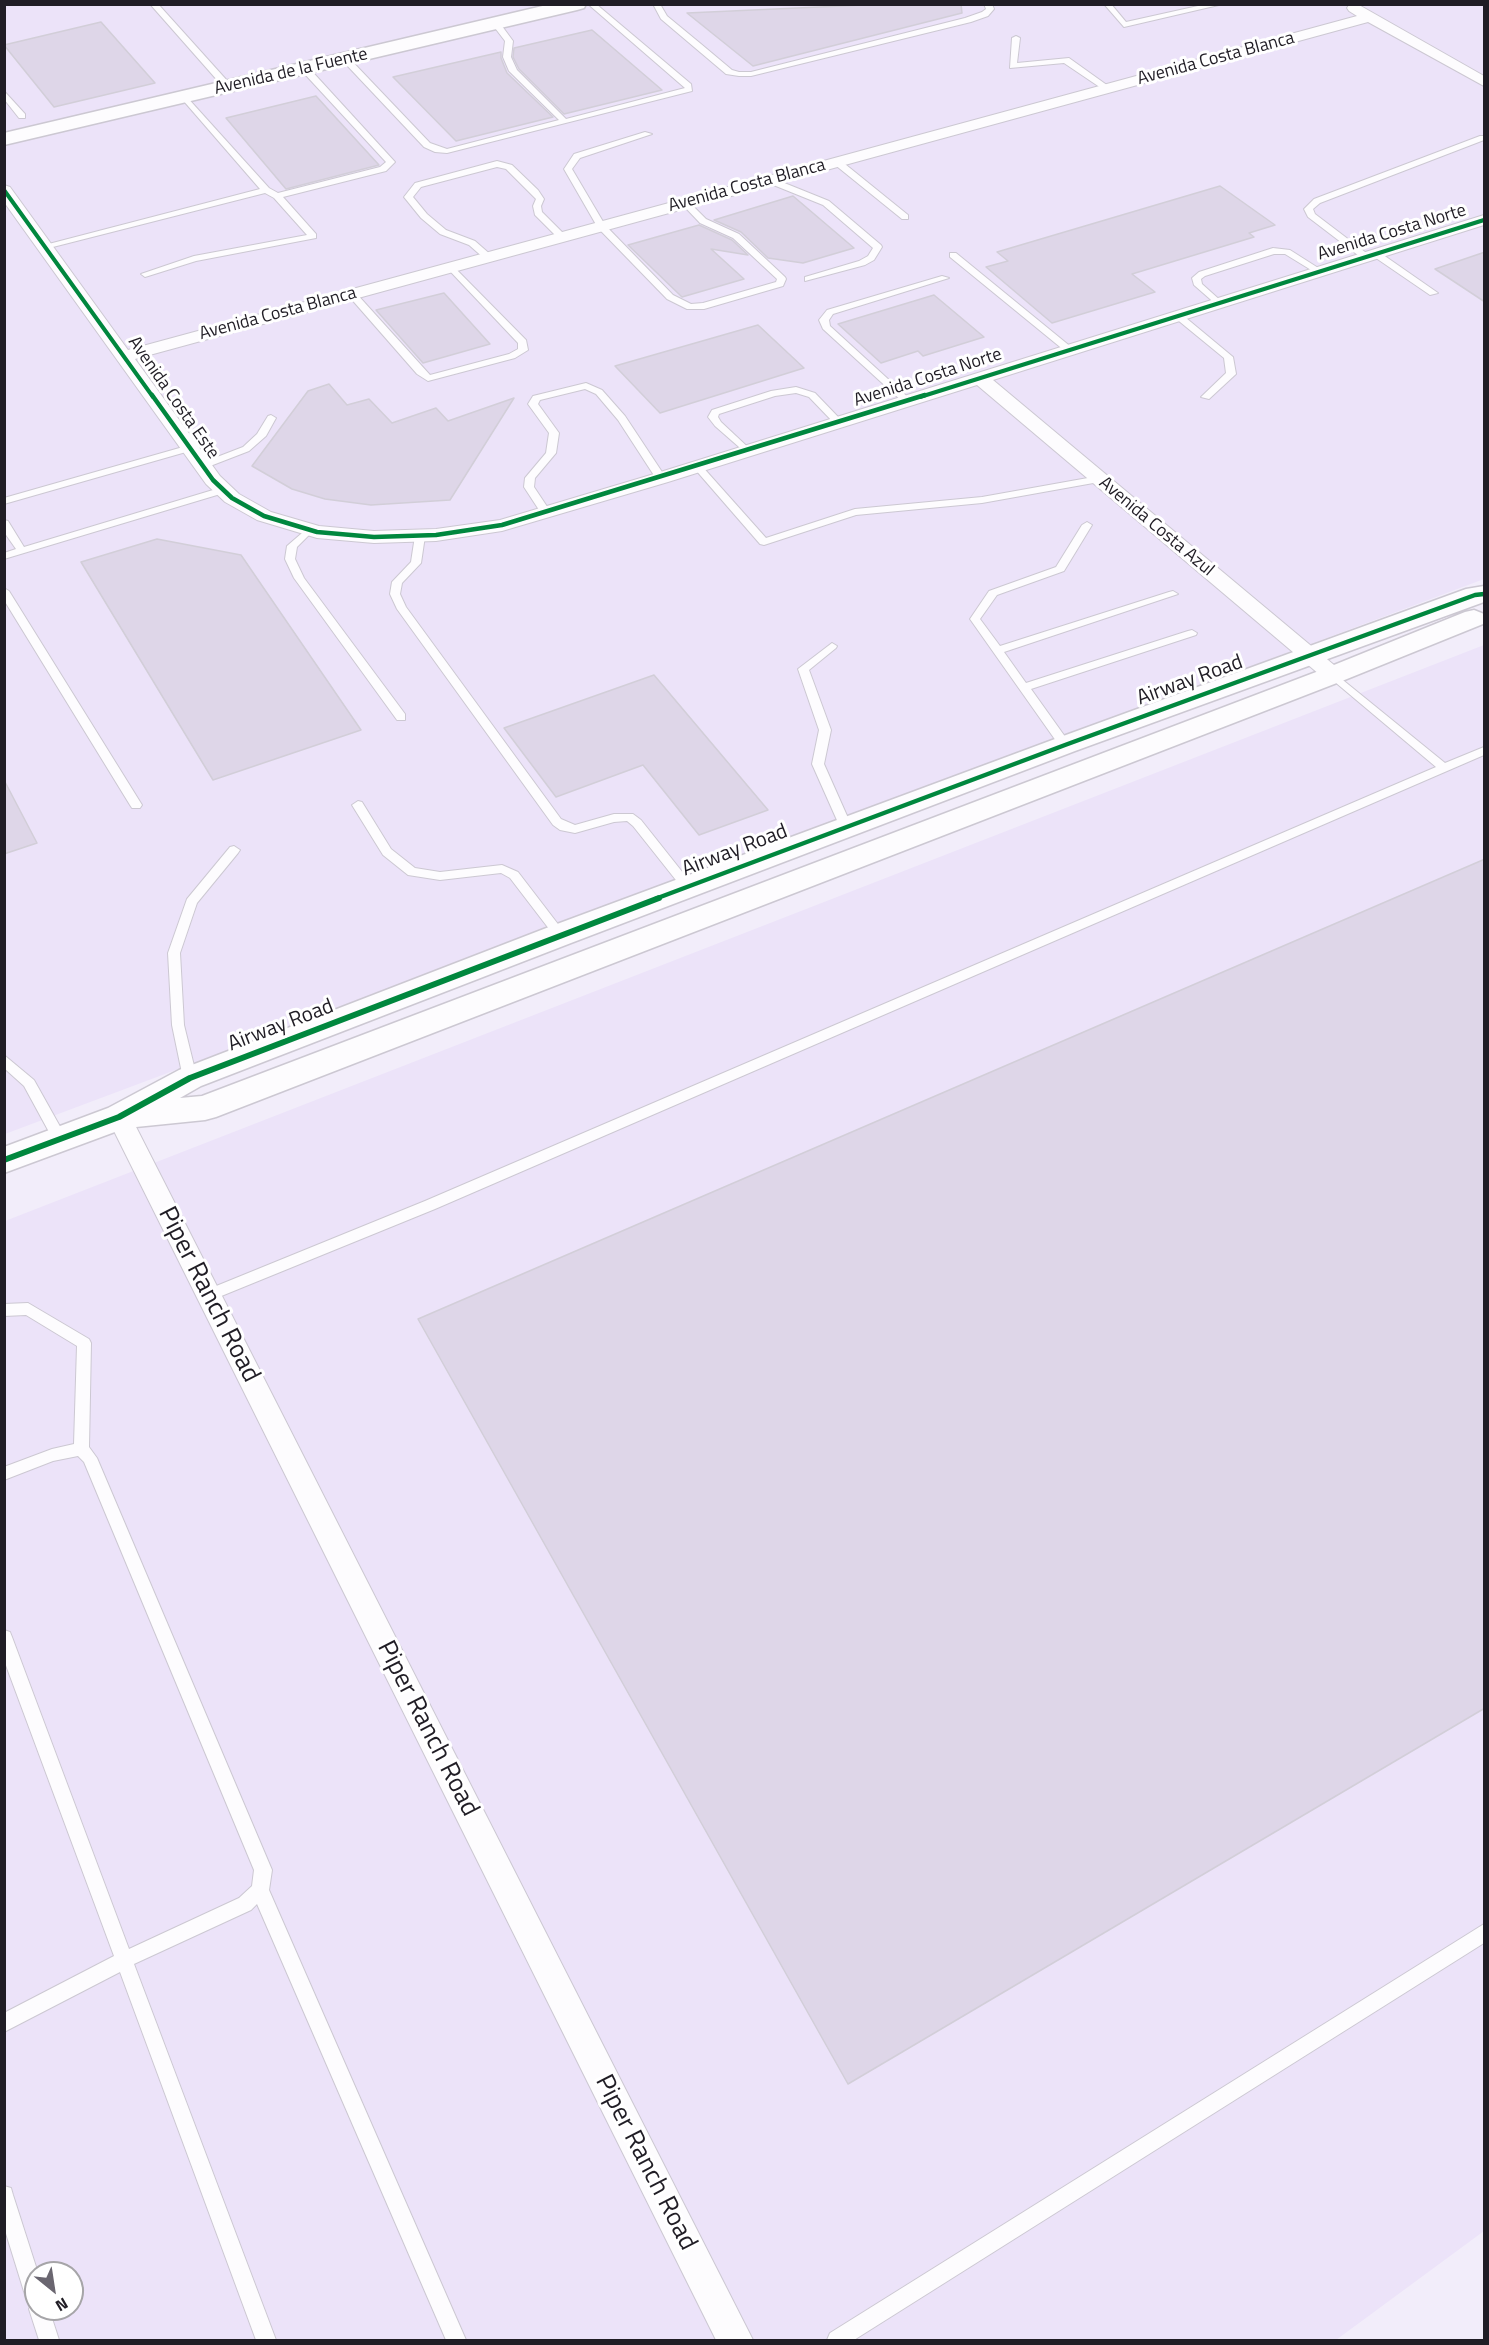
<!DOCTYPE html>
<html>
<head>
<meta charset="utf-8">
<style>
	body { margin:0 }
	#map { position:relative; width:1489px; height:2345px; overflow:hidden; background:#f2edfa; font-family:"Titillium Web",sans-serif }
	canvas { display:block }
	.frame { position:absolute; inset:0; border:6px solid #201d25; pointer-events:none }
	.north { position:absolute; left:24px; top:2261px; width:60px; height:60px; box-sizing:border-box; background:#fff; border:2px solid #a6a5a8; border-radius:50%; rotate:150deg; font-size:16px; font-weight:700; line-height:24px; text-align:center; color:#201d25 }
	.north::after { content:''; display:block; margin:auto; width:21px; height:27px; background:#6a6670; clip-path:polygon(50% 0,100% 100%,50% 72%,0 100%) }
</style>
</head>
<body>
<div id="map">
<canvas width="1489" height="2345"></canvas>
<div class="frame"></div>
<div class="north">N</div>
</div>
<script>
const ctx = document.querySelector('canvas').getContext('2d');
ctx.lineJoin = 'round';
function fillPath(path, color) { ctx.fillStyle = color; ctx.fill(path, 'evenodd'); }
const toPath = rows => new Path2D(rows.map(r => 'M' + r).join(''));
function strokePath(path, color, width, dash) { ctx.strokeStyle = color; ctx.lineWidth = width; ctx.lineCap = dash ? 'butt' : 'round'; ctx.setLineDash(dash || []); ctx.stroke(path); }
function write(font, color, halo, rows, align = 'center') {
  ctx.font = font + ' "Titillium Web",sans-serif'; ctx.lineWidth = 6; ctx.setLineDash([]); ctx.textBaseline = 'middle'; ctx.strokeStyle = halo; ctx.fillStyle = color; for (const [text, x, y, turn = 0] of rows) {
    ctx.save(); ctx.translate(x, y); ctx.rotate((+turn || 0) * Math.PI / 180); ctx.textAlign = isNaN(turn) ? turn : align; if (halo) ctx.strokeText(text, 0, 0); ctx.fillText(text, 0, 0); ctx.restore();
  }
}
fillPath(toPath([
	[5,5,1484,5,1484,579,5,1134],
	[1484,645,1484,2231,1336,2340,5,2340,5,1221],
	[36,2273,72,2273,72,2309,36,2309]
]), '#ece3f9');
const building = toPath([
	[885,4,961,4,962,13,753,66,687,13,885,4],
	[101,22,155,83,54,107,4,45,101,22],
	[592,30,662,90,564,114,519,69,513,57,514,48,592,30],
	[501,52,501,58,507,73,553,117,456,141,393,77,501,52],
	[316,96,379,165,286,189,226,118,316,96],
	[1220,186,1275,225,1249,233,1254,237,1132,274,1155,292,1052,323,986,267,1008,261,997,252,1220,186],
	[793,196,854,248,803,263,768,258,741,232,714,220,793,196],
	[699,225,732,240,748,255,711,249,744,279,682,297,628,245,699,225],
	[1485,252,1485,302,1435,269,1485,252],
	[444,293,490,344,423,363,376,310,444,293],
	[934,295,984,337,923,356,918,351,881,363,838,324,934,295],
	[758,325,804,368,660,413,615,366,758,325],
	[329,384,347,405,369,399,392,423,436,408,448,421,514,398,450,500,371,505,325,499,292,489,252,466,308,391,329,384],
	[157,539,241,555,361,730,213,780,81,562,157,539],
	[654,675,768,810,699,835,643,765,556,797,504,728,654,675],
	[4,780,37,843,4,854,4,780],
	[1485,859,1485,1708,848,2084,418,1319,1485,859]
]);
fillPath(building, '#ded6e8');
strokePath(building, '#d2ced8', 1.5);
const service = toPath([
	[150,4,158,4,231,85,231,89,225,89,150,4],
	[588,4,596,4,691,84,692,91,447,153,435,152,424,147,341,59,348,57,430,143,447,149,559,120,509,71,503,57,505,41,492,24,493,22,499,22,513,41,511,57,517,70,566,119,685,88,588,4],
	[653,4,660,4,667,16,701,44,732,70,739,72,751,72,965,18,982,12,986,9,984,4,992,4,994,9,988,16,971,22,751,76,739,76,726,74,661,19,653,4],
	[1104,4,1111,4,1126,22,1207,4,1223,4,1124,27,1104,4],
	[1016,36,1020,38,1017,63,1069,58,1111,88,1104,90,1064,63,1010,68,1012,38,1016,36],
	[302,67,308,67,395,162,386,171,283,197,316,234,316,238,196,261,145,277,141,274,194,256,307,235,274,198,265,193,45,249,41,246,260,189,182,99,182,95,185,95,269,188,278,193,380,167,386,162,302,71,302,67],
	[4,91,25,114,25,118,19,118,4,99,4,91],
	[645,132,652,134,580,158,572,169,605,225,673,295,691,304,703,303,776,282,777,279,733,238,700,223,681,203,688,201,706,219,739,234,785,277,786,279,783,286,704,309,687,309,667,299,598,228,564,169,574,154,645,132],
	[1480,136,1484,136,1484,140,1320,203,1313,209,1315,214,1369,255,1369,259,1363,259,1308,217,1304,209,1314,199,1480,136],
	[834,160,840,160,908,215,908,219,902,219,834,164,834,160],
	[497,161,512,165,538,190,544,199,541,206,542,212,565,235,565,239,559,239,535,215,533,206,536,199,506,169,497,167,421,187,413,197,427,214,446,230,475,241,491,255,491,259,485,259,469,245,440,234,421,218,404,197,415,183,497,161],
	[766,178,772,178,829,201,881,245,882,247,874,260,865,265,805,281,805,277,859,261,868,256,873,248,823,205,766,182,766,178],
	[1273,248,1290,250,1323,271,1316,273,1285,254,1274,254,1205,276,1201,279,1202,284,1221,301,1221,305,1218,306,1194,285,1192,278,1199,272,1273,248],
	[1373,252,1379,252,1438,293,1430,295,1373,256,1373,252],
	[950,253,956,253,1071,347,1071,351,1065,351,950,257,950,253],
	[451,264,526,340,528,350,515,358,428,381,417,374,347,294,355,292,430,375,509,354,518,349,518,343,448,269,448,265,451,264],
	[942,276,949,278,833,314,829,320,830,326,912,401,904,403,823,329,819,320,827,310,942,276],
	[1174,313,1180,313,1233,357,1236,374,1209,399,1201,397,1226,373,1224,358,1174,317,1174,313],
	[586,383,602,390,625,416,666,478,665,480,657,480,618,420,596,394,585,389,540,400,538,404,559,433,556,453,535,478,534,487,550,511,545,514,541,513,524,487,525,478,546,453,549,433,528,404,533,396,586,383],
	[796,387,815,393,841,420,841,424,835,424,809,397,796,393,775,396,719,414,718,417,721,422,752,451,747,454,715,426,708,417,712,410,771,391,796,387],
	[271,415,276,418,266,436,249,451,205,468,199,468,199,464,243,447,257,434,268,416,271,415],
	[190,445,195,448,193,450,4,504,4,498,190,445],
	[697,463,700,464,766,538,855,509,982,497,1099,476,1104,479,1099,482,982,503,856,515,764,545,760,544,694,468,692,466,697,463],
	[223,487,228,490,227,492,4,559,4,553,16,549,4,532,4,520,8,521,24,547,223,487],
	[1087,522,1092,525,1064,571,997,595,980,619,1000,646,1169,592,1173,591,1178,594,1004,652,1026,683,1188,631,1192,630,1197,633,1196,635,1031,689,1071,745,1065,749,1061,748,970,619,989,591,1056,567,1082,525,1087,522],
	[309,527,314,530,297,547,295,559,304,578,405,714,405,720,397,720,294,578,285,559,287,546,309,527],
	[420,533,425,536,421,563,402,583,400,594,406,607,561,819,575,825,614,814,633,814,641,820,691,883,693,886,691,889,683,889,633,826,627,821,614,822,575,833,560,830,553,825,397,609,390,594,392,582,411,562,415,536,420,533],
	[4,588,9,591,142,805,140,808,132,808,130,805,4,600,4,588],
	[832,643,837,646,836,648,809,670,831,730,824,764,852,827,846,831,840,827,812,764,819,730,798,669,832,643],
	[1333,672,1445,763,1484,747,1484,755,435,1209,214,1299,204,1299,202,1295,204,1291,425,1201,1436,767,1329,677,1328,675,1333,672],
	[358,801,362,802,391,849,415,868,440,872,502,865,518,872,564,932,566,935,564,938,556,938,510,878,501,873,440,880,408,875,383,855,352,805,358,801],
	[234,846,240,850,238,853,197,903,180,953,184,1025,197,1078,190,1083,183,1078,172,1025,168,953,187,899,230,847,234,846],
	[4,1055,34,1080,67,1139,65,1143,55,1143,24,1086,4,1068,4,1055],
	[28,1303,89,1339,91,1343,89,1447,97,1458,272,1870,269,1890,466,2340,446,2340,257,1904,251,1910,134,1964,276,2340,256,2340,120,1972,4,2032,4,2013,114,1956,4,1660,4,1630,10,1632,12,1637,129,1949,239,1898,252,1886,254,1870,84,1462,78,1456,53,1461,4,1480,4,1467,52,1449,74,1444,77,1346,26,1315,4,1316,4,1304,28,1303],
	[1484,1924,1484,1943,854,2340,827,2340,830,2333,1484,1924],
	[4,2186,11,2188,13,2195,38,2273,36,2273,36,2309,49,2309,59,2340,39,2340,29,2309,31,2305,26,2298,4,2227,4,2186]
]);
const minor = toPath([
	[1349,5,1359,5,1484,76,1484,86,1368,22,135,359,220,476,239,494,271,512,319,526,374,531,436,529,500,520,654,474,1484,215,1484,225,993,380,1340,670,1343,675,1340,680,1333,682,1326,680,977,385,668,482,502,531,436,541,374,543,317,538,257,520,225,502,206,484,4,202,4,185,10,187,128,350,1357,16,1349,11,1347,8,1349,5],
	[119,1108,128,1110,131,1117,753,2340,716,2340,107,1117,110,1110,119,1108]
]);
const tertiary = toPath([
	[551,4,586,4,584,8,577,10,4,145,4,133,551,4],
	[1484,586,1484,602,1075,751,571,943,201,1086,180,1098,202,1096,1324,669,1465,612,1474,610,1484,614,1483,624,1342,681,216,1117,205,1120,136,1127,131,1126,4,1173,4,1147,108,1108,179,1070,549,927,1055,739,1466,589,1484,586]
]);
strokePath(service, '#ccc8d2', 2);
strokePath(minor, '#ccc8d2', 2);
strokePath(tertiary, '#ccc8d2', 3);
fillPath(service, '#fdfcfe');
fillPath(minor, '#fdfcfe');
fillPath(tertiary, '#fdfcfe');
strokePath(toPath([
	[4,190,153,397],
	[920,397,1484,220]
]), '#00873e', 4);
strokePath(toPath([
	[152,395,213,480,232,498,264,516,317,532,374,537,436,535,502,525,925,395],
	[655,899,1065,745,1475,595,1484,594]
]), '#00873e', 4.5);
strokePath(toPath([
	[4,1160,119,1117,190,1078,659,898]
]), '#00873e', 6);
write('18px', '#201d25', '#fff', [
	["Avenida Costa Blanca",1216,59,-15],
	["Avenida de la Fuente",291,72,-13],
	["Avenida Costa Blanca",747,186,-15],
	["Avenida Costa Norte",1392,233,-17],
	["Avenida Costa Blanca",278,314,-15],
	["Avenida Costa Norte",928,378,-18],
	["Avenida Costa Este",173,398,55],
	["Avenida Costa Azul",1156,527,40]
]);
write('21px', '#201d25', '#fff', [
	["Airway Road",1190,681,-20],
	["Airway Road",735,851,-21],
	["Airway Road",281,1026,-21]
]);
write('26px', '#201d25', '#fff', [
	["Piper Ranch Road",208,1295,63],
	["Piper Ranch Road",427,1729,63],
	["Piper Ranch Road",645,2163,63]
]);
</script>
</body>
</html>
